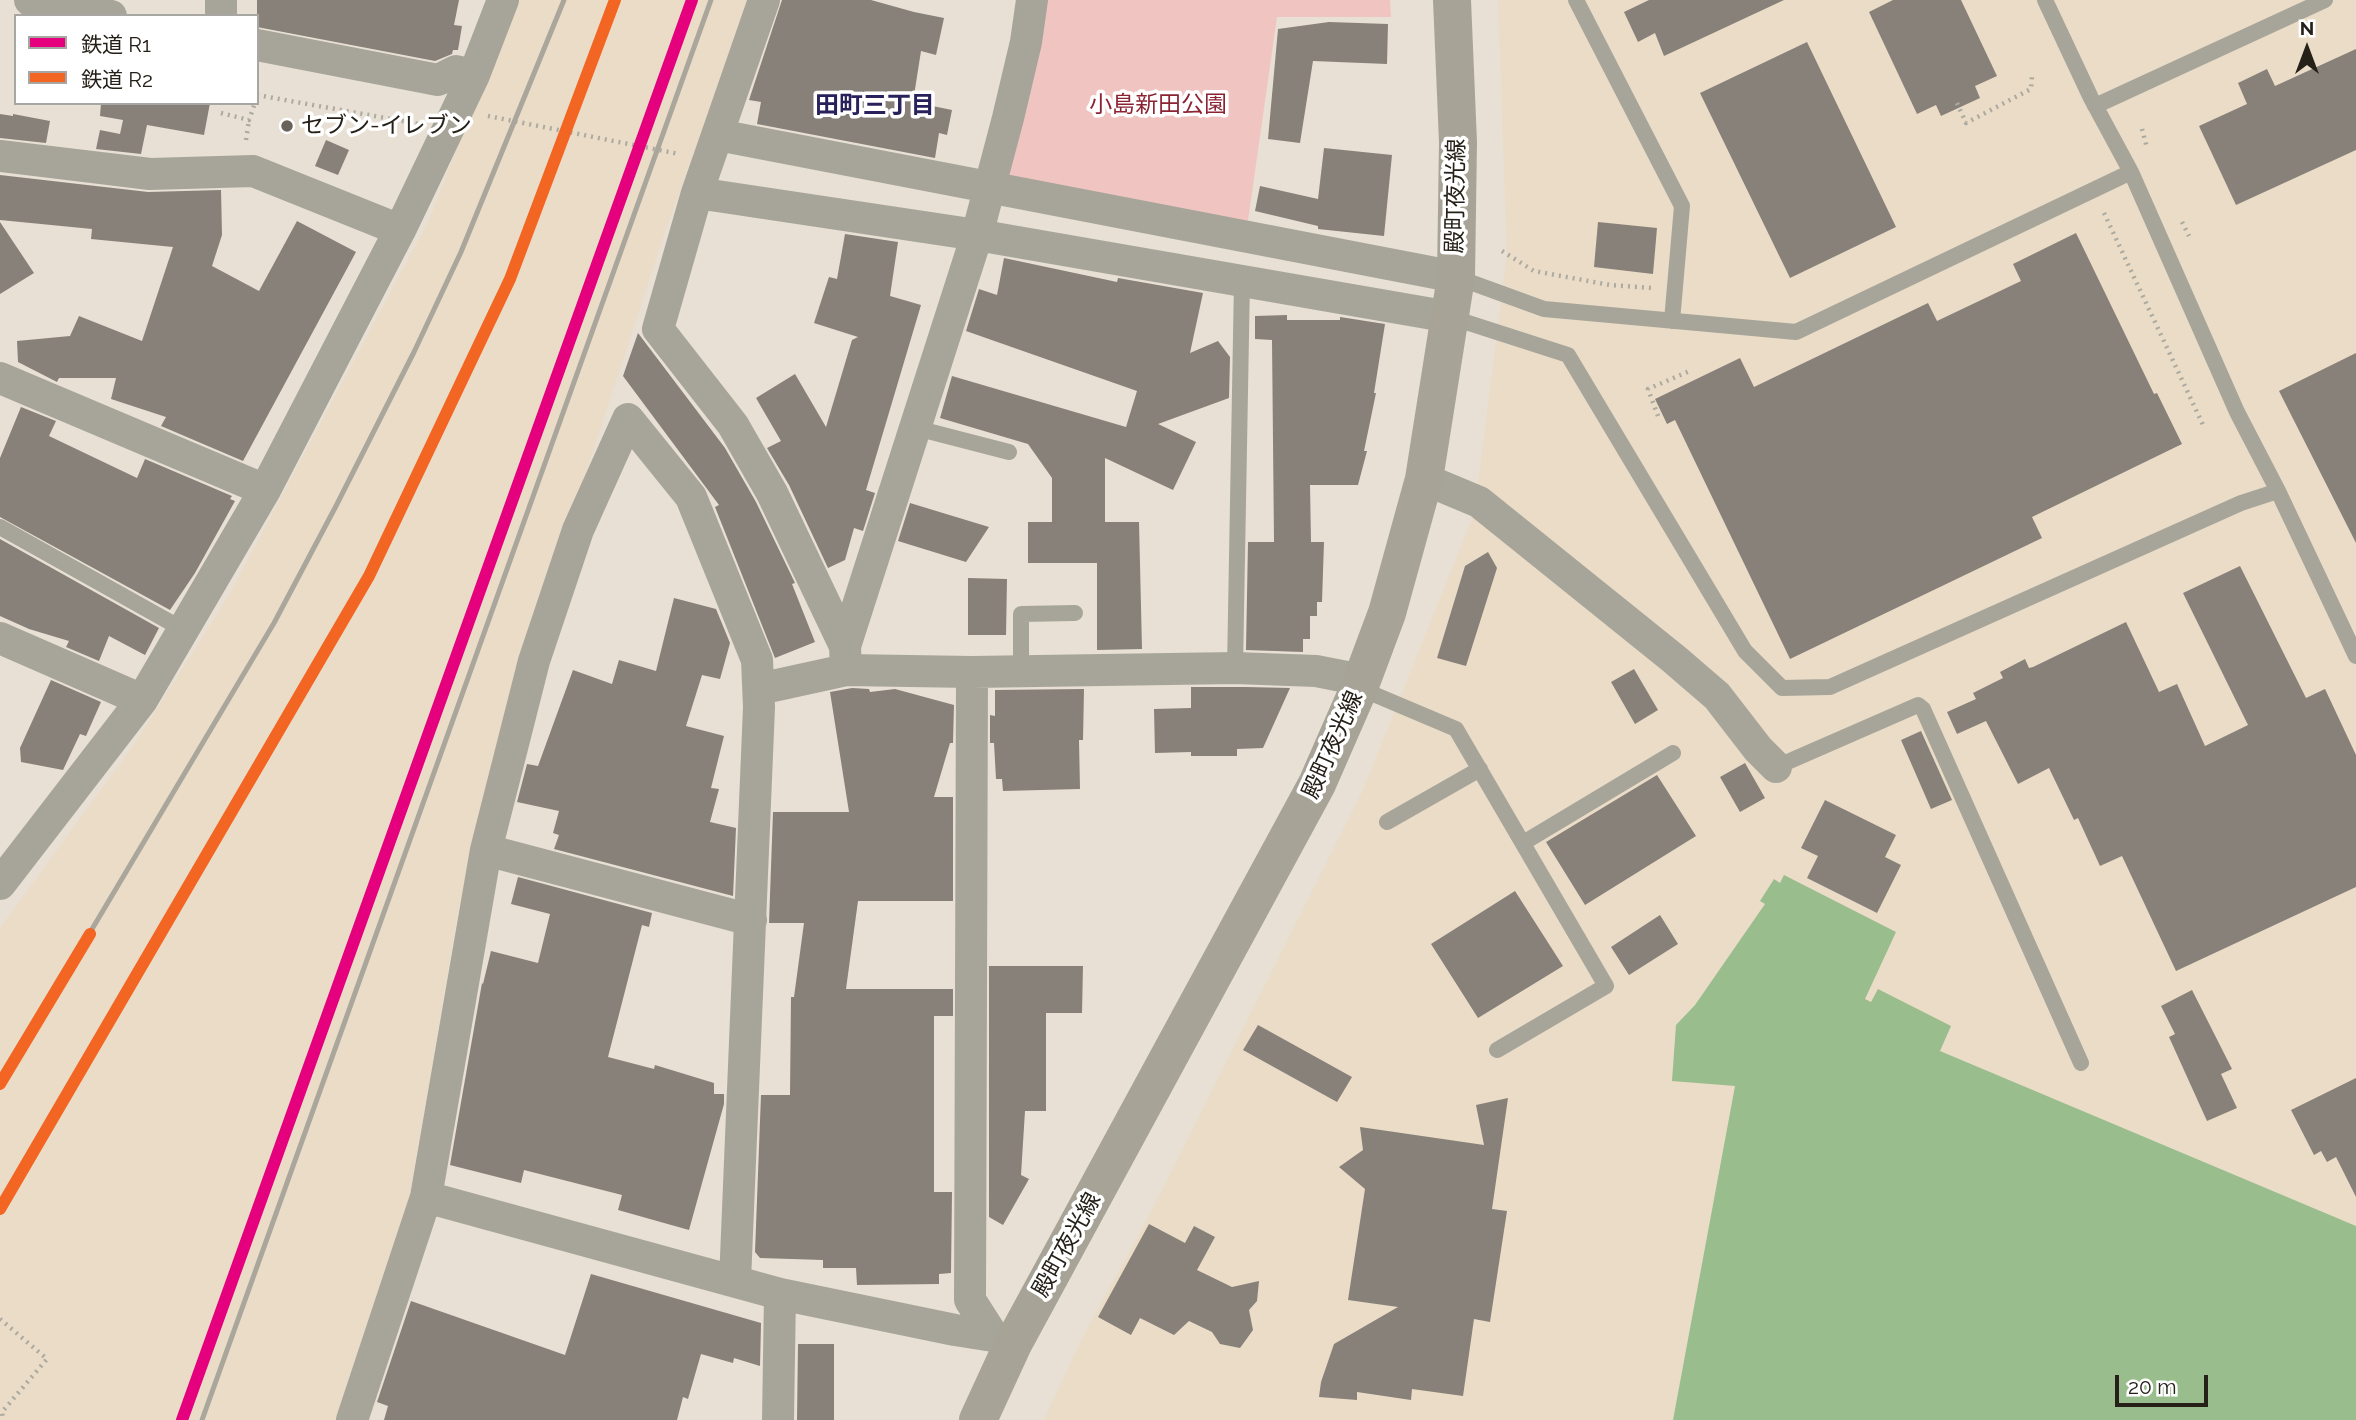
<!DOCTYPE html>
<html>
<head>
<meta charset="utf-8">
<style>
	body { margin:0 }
	#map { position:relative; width:2356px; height:1420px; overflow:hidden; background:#e8e0d4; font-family:Raleway,"Noto Sans JP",sans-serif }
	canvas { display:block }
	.legend { position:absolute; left:14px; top:14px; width:245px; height:91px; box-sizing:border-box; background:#fff; border:2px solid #a8a6a3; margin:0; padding:9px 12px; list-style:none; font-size:21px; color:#252018 }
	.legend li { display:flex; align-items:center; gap:14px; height:35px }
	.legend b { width:35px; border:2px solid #a8a6a3 }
	.north { position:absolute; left:2272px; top:14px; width:70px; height:70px; -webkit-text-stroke:5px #fff; paint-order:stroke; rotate:0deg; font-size:19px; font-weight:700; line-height:28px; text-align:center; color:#252018 }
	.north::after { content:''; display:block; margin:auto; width:24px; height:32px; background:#252018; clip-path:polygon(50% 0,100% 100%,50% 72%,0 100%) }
	.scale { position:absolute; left:2115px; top:1375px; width:93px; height:32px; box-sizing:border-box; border:4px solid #252018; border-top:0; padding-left:9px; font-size:21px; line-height:24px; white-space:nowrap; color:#252018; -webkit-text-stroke:5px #fff; paint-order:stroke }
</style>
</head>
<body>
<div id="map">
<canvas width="2356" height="1420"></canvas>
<ul class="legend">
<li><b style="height:9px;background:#e5007d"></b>鉄道 R1</li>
<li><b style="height:9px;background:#f26522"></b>鉄道 R2</li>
</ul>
<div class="north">N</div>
<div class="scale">20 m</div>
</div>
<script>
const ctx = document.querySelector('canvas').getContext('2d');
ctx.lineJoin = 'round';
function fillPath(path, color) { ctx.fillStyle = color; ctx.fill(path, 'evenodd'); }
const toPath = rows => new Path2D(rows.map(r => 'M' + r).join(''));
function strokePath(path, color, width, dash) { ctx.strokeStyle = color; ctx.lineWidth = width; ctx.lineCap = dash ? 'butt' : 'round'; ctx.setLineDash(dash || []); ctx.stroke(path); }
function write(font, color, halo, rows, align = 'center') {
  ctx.font = font + ' Raleway,"Noto Sans JP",sans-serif'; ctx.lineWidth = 7; ctx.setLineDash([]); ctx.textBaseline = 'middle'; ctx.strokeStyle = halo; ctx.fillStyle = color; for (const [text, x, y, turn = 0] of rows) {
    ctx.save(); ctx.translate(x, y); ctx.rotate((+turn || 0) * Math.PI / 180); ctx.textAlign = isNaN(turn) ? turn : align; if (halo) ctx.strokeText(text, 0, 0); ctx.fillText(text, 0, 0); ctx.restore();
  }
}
fillPath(toPath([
	[513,0,749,0,664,235,494,753,458,912,404,1229,337,1420,0,1420,0,928,135,743,229,595,430,218],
	[1498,0,2356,0,2356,1226,1940,1051,1951,1027,1878,990,1871,1002,1865,999,1780,883,1774,879,1760,901,1766,904,1695,1005,1676,1025,1735,1086,1673,1420,1044,1420,1082,1338,1147,1220,1362,792,1474,514,1507,254]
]), '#eadcc7');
fillPath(toPath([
	[1043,0,1390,0,1391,17,1277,17,1247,228,1003,183]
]), '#f0c5c1');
fillPath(toPath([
	[1784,875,1896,932,1865,999,1871,1002,1878,989,1951,1026,1940,1051,2356,1226,2356,1420,1673,1420,1735,1086,1672,1081,1676,1025,1695,1005,1765,904,1760,901,1774,879,1780,883]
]), '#99bd8d');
fillPath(toPath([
	[257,0,459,0,454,25,462,26,458,50,453,50,452,54,435,61,257,27],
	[782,0,871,0,914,12,944,18,936,55,921,51,913,102,952,110,947,135,939,133,935,158,757,124,761,102,749,100],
	[1649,0,1784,0,1664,56,1655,33,1638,42,1624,12],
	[1893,0,1961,0,1997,76,1975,86,1980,98,1941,116,1936,105,1917,114,1869,12],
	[1329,22,1388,24,1387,64,1313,61,1300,143,1268,139,1278,29],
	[1807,42,1896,227,1790,278,1700,93],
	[2356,49,2356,150,2236,205,2199,126,2247,104,2238,83,2267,69,2275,86],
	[101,103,210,103,204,135,147,125,141,154,96,149,100,130,120,134,123,120,100,116],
	[0,114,13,116,13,114,50,121,46,143,0,138],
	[326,140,349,150,338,175,315,166],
	[1324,148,1392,155,1384,236,1318,229,1318,226,1255,211,1260,186,1318,199],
	[0,175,148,192,221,190,222,235,212,266,259,291,297,221,356,252,243,461,161,426,166,417,111,399,116,378,59,378,57,382,18,362,17,341,70,336,79,316,142,341,173,247,91,239,92,229,0,220],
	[0,222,34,273,0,294],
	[1598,222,1657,228,1653,274,1594,267],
	[2076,233,2154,394,2157,393,2182,444,2032,517,2042,538,1790,659,1675,420,1667,424,1655,399,1740,358,1754,387,1928,303,1937,321,2021,281,2013,264],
	[845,234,898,242,890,296,921,305,866,490,875,493,863,531,854,528,845,560,828,568,789,485,767,448,781,441,756,398,795,374,826,427,852,340,858,337,814,323,829,277,837,279],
	[1004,258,1117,282,1118,278,1203,293,1190,353,1218,341,1230,357,1229,398,1158,424,1196,442,1173,490,1105,458,1105,522,1139,522,1142,649,1097,650,1097,563,1028,563,1028,522,1052,522,1052,478,1028,444,940,418,952,376,1126,427,1137,391,966,331,979,289,997,295],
	[1287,315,1287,320,1340,320,1340,317,1385,324,1374,393,1376,393,1364,451,1367,451,1358,485,1310,485,1311,542,1324,542,1322,602,1317,602,1317,616,1310,616,1310,639,1303,639,1303,652,1246,650,1248,542,1274,542,1272,340,1255,339,1255,316],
	[638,333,725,448,756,502,795,583,792,584,815,642,775,658,715,507,719,505,623,376],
	[2356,353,2356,543,2279,391],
	[21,407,56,421,49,436,137,478,145,459,232,496,230,499,235,501,195,573,170,610,0,517,0,458],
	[910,503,989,527,966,562,898,541],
	[0,539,159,628,145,655,109,636,99,661,66,647,69,641,29,629,0,616],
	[1488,552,1497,568,1466,666,1437,658,1465,566],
	[2240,566,2306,698,2325,689,2356,755,2356,887,2176,971,2122,856,2100,866,2078,818,2074,820,2049,768,2018,784,1986,721,1957,734,1947,712,1976,699,1973,693,2003,678,2000,672,2025,659,2029,668,2033,667,2126,622,2159,692,2177,684,2205,746,2248,725,2183,593],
	[968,578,1007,579,1006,635,968,635],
	[674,598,716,609,730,643,720,679,702,675,686,726,724,736,711,788,719,789,710,822,736,828,733,896,554,849,559,835,553,833,559,811,517,802,527,764,538,766,573,670,612,684,619,660,656,671],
	[1634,669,1658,710,1635,724,1611,682],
	[51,680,101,702,86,736,80,734,63,770,21,762,20,748],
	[1191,687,1246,687,1290,688,1263,748,1237,749,1237,756,1191,756,1191,752,1155,753,1154,709,1191,708],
	[852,688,869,689,870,692,895,689,954,705,953,743,950,743,934,797,953,797,953,901,858,901,846,989,953,989,953,1016,934,1016,934,1192,952,1192,951,1273,939,1274,939,1284,857,1285,856,1268,823,1268,823,1260,760,1258,755,1252,761,1095,790,1095,791,997,794,997,804,923,769,923,773,812,849,812,830,692],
	[1084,689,1083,740,1079,740,1080,789,1003,791,1002,779,996,779,994,743,990,743,990,715,995,716,995,690],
	[1921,731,1952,800,1931,809,1901,740],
	[1745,763,1765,798,1740,812,1720,777],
	[1657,775,1696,836,1585,905,1546,842],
	[1825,800,1896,835,1885,857,1901,865,1877,913,1807,878,1818,856,1801,848],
	[518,877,652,913,649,927,642,925,608,1057,654,1069,655,1065,714,1083,714,1094,724,1094,724,1104,689,1230,618,1210,622,1195,524,1170,521,1183,450,1165,482,983,483,984,491,951,538,963,550,914,511,904],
	[1515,891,1563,966,1478,1018,1431,944],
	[1660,915,1678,944,1629,975,1611,947],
	[989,966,1083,966,1082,1013,1046,1013,1046,1111,1025,1111,1021,1175,1029,1179,1003,1225,989,1217],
	[2192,990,2232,1069,2221,1074,2237,1108,2207,1121,2169,1037,2175,1034,2161,1006],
	[1258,1025,1352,1077,1337,1102,1243,1050],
	[2356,1078,2356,1197,2336,1157,2327,1162,2321,1151,2314,1155,2291,1110],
	[1508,1098,1492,1209,1507,1211,1490,1322,1474,1319,1463,1396,1412,1389,1411,1400,1357,1392,1357,1400,1319,1397,1321,1382,1334,1344,1398,1307,1348,1300,1365,1189,1339,1167,1363,1150,1360,1127,1484,1145,1476,1105],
	[1149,1224,1185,1243,1194,1226,1215,1237,1197,1270,1232,1287,1259,1281,1257,1301,1249,1310,1253,1330,1240,1348,1220,1344,1212,1332,1189,1321,1174,1335,1140,1318,1131,1335,1098,1317],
	[591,1274,761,1323,760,1366,734,1358,733,1363,701,1354,688,1399,683,1397,677,1420,384,1420,388,1406,377,1402,411,1301,565,1355],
	[798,1344,834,1344,834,1420,797,1420]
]), '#888179');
strokePath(toPath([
	[257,95,419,124],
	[1957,103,1966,123,2031,89,2032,76],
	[221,113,249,120,255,103],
	[488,116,679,154],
	[2142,129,2147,148],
	[246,140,249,120],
	[2104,213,2204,427],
	[2182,222,2189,236],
	[1502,251,1534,271,1610,285,1651,288],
	[1658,416,1648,389,1692,370],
	[0,1319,47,1359,2,1412,3,1420]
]), '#acaa9f', 4.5, [2, 5]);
strokePath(toPath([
	[1576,0,1682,206,1672,321],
	[2045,0,2091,98,2131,172,2237,412,2278,491,2356,656],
	[2095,106,2325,0],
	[1456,277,1544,309,1796,332,2131,172],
	[1450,317,1568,355,1745,651,1782,688,1830,687,2241,503,2278,491],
	[916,428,1009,452],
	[0,527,184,630],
	[1235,668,1242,281],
	[1021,671,1021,614,1075,613],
	[1359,688,1456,729,1606,986,1497,1050],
	[1776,767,1918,705,1923,709,2081,1063],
	[1387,822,1480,769],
	[1523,843,1673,753]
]), '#a7a599', 16);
strokePath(toPath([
	[30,0,111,16],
	[221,0,221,16],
	[764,0,697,193,658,329,733,425,772,493,845,646],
	[257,45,438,80,456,71,474,75],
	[718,135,1456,277],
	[0,156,150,174,253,171,400,230],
	[697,193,977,235,1450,317],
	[0,378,265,490],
	[1424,479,1479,502,1674,659,1717,696,1758,749,1776,767],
	[0,638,142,700],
	[846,670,845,646,977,235,1008,118,1026,42,1032,0],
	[972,672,970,1300,993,1336],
	[759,689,846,670,972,672,1235,668,1316,671,1362,680],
	[486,850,751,920],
	[0,884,142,700,265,490,400,230,474,75,503,0],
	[426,1197,780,1294,955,1330,993,1336,1005,1341],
	[352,1420,426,1197,486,850,534,661,578,530,628,419,691,497,757,660,759,707,735,1281],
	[778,1420,780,1294]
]), '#a7a599', 32);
strokePath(toPath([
	[978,1420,1013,1344,1317,784,1359,688,1387,613,1424,479,1456,277,1458,142,1452,0]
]), '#a7a497', 38);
strokePath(toPath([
	[0,1084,274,623,336,506,414,352,461,252,564,0],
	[182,1420,692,0],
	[202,1420,711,0]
]), '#aaa69c', 5);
strokePath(toPath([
	[182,1420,692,0]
]), '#e5007d', 12);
strokePath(toPath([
	[0,1084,90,934],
	[0,1209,369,576,510,279,615,0]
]), '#f26522', 12);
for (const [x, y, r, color] of [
	[287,126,7,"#69635a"]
]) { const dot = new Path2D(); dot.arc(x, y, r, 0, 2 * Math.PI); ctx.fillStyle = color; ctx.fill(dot); strokePath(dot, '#fff', 2.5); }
write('23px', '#8b2333', '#fff', [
	["小島新田公園",1158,105]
]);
write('23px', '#252018', '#fff', [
	["セブン-イレブン",301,126]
], 'left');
write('23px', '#252018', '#fff', [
	["殿町夜光線",1456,196,-89],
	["殿町夜光線",1333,745,-66],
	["殿町夜光線",1067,1245,-61]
]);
write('bold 24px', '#28215b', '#fff', [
	["田町三丁目",875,106]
]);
</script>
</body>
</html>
